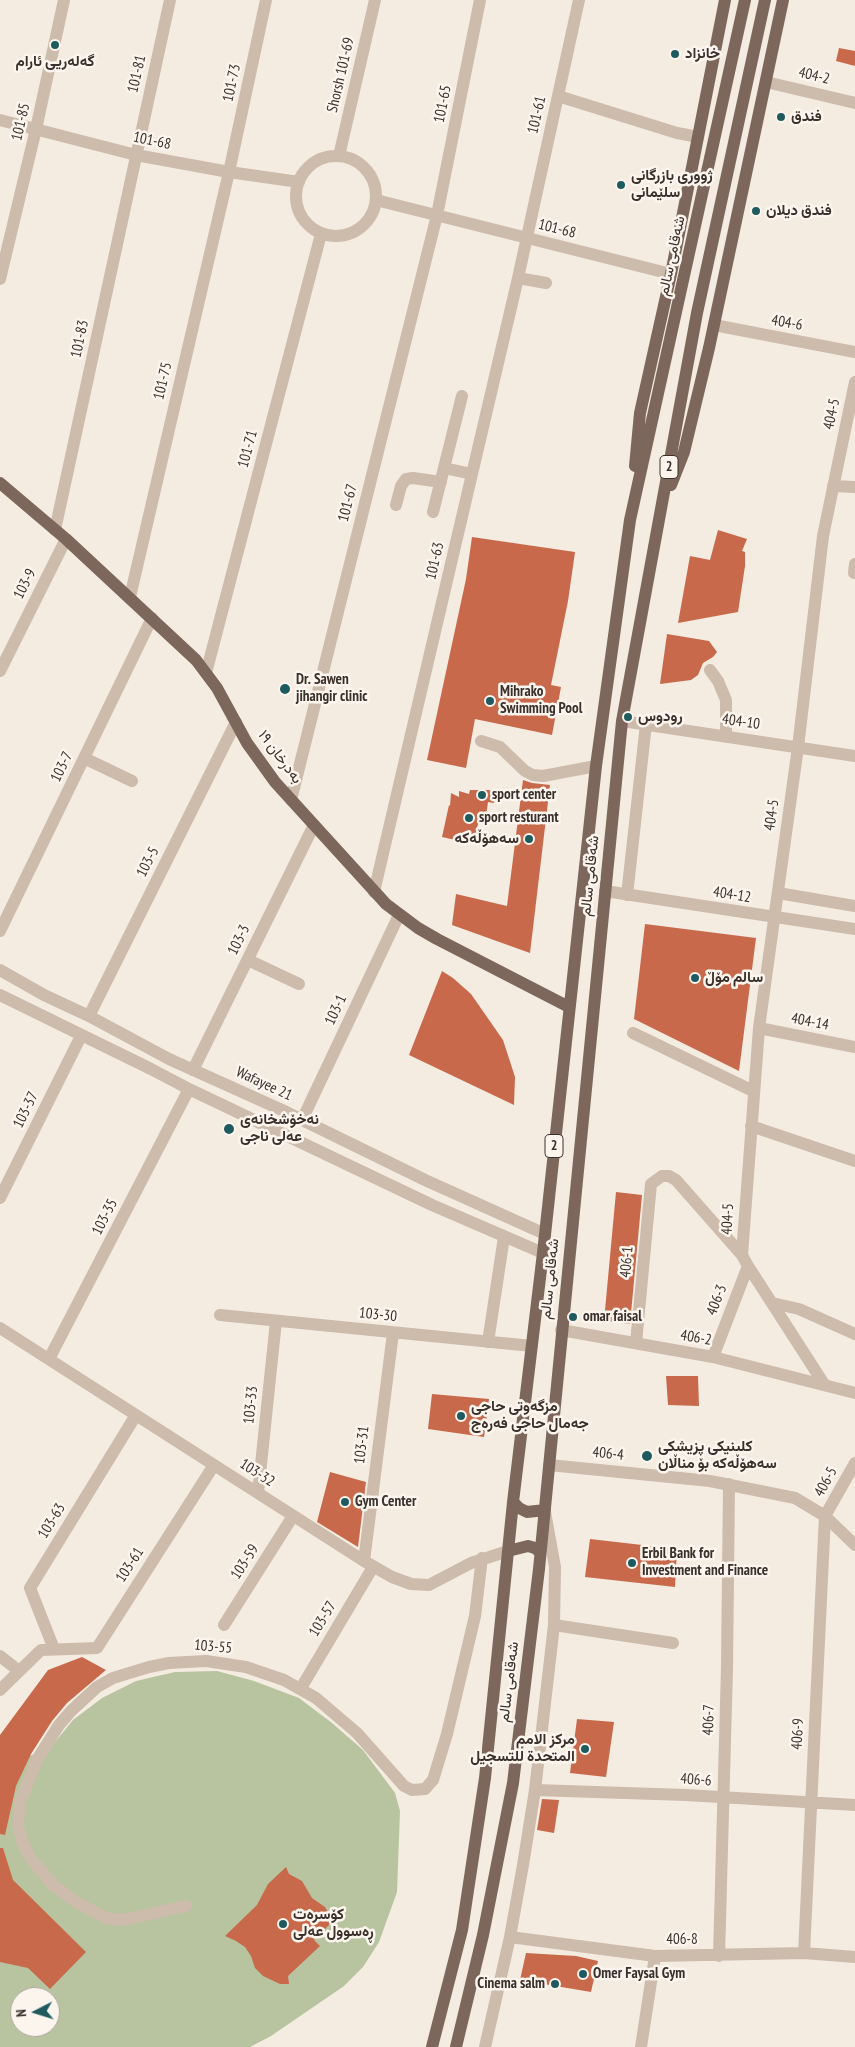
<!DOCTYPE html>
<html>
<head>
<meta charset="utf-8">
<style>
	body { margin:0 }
	#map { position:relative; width:855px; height:2047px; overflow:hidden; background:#f4ebe1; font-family:"PT Sans Narrow",sans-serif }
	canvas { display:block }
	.north { position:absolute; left:10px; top:1987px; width:50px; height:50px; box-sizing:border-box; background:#fbf5ee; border:1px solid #aea6a0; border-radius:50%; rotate:265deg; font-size:14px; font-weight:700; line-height:20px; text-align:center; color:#3b302b }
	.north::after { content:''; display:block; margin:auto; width:18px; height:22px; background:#1f5a5e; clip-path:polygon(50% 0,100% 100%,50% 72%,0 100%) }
</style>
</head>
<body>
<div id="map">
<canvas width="855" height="2047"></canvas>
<div class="north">N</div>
</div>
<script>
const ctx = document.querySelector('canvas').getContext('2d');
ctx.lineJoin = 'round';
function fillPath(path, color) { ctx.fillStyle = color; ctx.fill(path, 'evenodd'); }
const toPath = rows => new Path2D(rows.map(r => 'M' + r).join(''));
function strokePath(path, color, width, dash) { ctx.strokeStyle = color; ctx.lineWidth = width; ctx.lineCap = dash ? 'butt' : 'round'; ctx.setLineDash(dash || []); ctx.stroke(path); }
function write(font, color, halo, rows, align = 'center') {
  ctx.font = font + ' "PT Sans Narrow",Vazirmatn,sans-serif'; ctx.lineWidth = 5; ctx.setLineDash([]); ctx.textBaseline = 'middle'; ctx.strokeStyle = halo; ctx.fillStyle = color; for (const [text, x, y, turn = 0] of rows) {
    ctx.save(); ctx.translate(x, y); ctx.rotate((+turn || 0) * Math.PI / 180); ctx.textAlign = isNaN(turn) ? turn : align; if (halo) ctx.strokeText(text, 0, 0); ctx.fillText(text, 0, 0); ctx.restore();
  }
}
fillPath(toPath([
	[217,1671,254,1681,299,1698,332,1723,363,1750,395,1793,400,1811,397,1892,379,1942,363,1967,344,1986,271,2036,250,2047,0,2047,0,1764,10,1764,51,1747,73,1720,102,1698,136,1681,175,1672],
	[20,1997,50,1997,50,2027,20,2027]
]), '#b8c4a0');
fillPath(toPath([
	[839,48,855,51,855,66,836,61],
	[718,530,747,539,742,551,745,552,745,566,738,612,678,623,690,556,710,560],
	[472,537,575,552,568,601,551,685,561,687,552,735,475,719,466,768,427,760,466,579],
	[667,634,709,641,717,652,713,657,703,663,698,675,691,680,660,684],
	[523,780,532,783,550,785,530,953,452,925,456,894,507,906],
	[470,790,489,790,496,793,494,803,488,802,485,823,478,824,473,844,442,837,449,805,450,806,451,793,459,797,459,791,469,794],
	[645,924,756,938,739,1071,634,1019],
	[442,971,453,978,471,994,503,1040,515,1077,514,1105,409,1055],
	[616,1192,642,1195,630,1324,604,1321],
	[666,1376,698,1376,699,1406,668,1405],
	[432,1394,489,1399,484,1437,428,1429],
	[330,1472,366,1482,358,1547,317,1522],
	[590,1539,677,1549,675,1587,585,1577],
	[82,1657,106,1670,67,1703,52,1721,31,1754,16,1786,5,1835,0,1834,0,1735,48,1670],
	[577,1719,614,1722,606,1777,570,1773],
	[542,1799,559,1800,554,1833,537,1830],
	[0,1848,3,1848,13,1880,86,1952,50,1989,28,1968,0,1962],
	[286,1867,289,1874,302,1881,312,1898,325,1907,333,1921,314,1940,320,1946,288,1976,289,1984,280,1984,263,1976,255,1968,251,1956,245,1947,236,1941,225,1936,257,1905,268,1884],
	[526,1953,576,1956,598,1961,591,1992,520,1980]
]), '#c8694b');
strokePath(toPath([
	[766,82,855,103],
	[558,96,677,133,698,137],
	[0,120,136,155,229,172,299,182],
	[339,156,375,0],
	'296 196a40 40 0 1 1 80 0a40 40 0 1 1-80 0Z',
	[376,200,671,274],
	[518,278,546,283],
	[0,279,36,129,64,0],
	[714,325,855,352],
	[444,468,472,474],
	[833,486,855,487],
	[396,505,401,486,406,479,413,478,441,482],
	[433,512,462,396],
	[55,530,170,0],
	[854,573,855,564],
	[130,597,229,172,266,0],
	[710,670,718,681,726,700,726,736],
	[0,671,66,539],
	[206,673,321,234],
	[622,721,855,756],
	[481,741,500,747,525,771,533,775,543,776,596,766],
	[84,758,132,781],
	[291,800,437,215,480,0],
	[605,891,855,929],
	[374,892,518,278,579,0],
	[778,893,855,906],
	[627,895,646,724],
	[0,931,152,618],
	[248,960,299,984],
	[0,970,44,995,89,1016,169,1059,282,1110,425,1180,545,1234],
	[0,995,151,1069,189,1089,432,1205,543,1253],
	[89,1016,236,722],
	[759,1028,855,1047],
	[633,1033,753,1091],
	[193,1070,314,825],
	[302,1120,399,915],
	[751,1126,855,1161],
	[0,1198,81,1036],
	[742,1255,759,1028,798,747,823,536,855,382],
	[748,1266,824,1384],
	[772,1303,799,1309,855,1334],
	[220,1315,532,1346],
	[0,1328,364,1561,392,1577,411,1584,429,1585,471,1563,508,1551],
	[561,1330,713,1357,855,1393],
	[488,1342,504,1237],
	[636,1343,651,1184,662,1176,669,1176,676,1180,742,1255,748,1266,713,1357],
	[49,1359,189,1089],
	[549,1465,710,1481,795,1498,825,1516,855,1545],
	[258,1493,276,1321],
	[364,1561,393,1333],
	[224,1625,293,1516],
	[554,1625,673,1643],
	[54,1649,30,1588,136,1415],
	[0,1656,19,1671],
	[301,1688,373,1567],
	[0,1690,41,1650,97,1648,214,1465],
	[535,1790,686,1795,855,1805],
	[186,1906,123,1920,106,1918,76,1902,53,1885,31,1859,24,1846,18,1827,20,1802,38,1758,59,1725,71,1711,97,1687,113,1678,149,1667,169,1663,206,1661,246,1667,284,1680,316,1698,357,1733,404,1786,412,1790,425,1789,433,1780,447,1734,475,1616,482,1558],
	[510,1937,655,1956,804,1953,855,1957],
	[804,1953,825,1516,855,1463],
	[719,1956,727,1668,729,1484],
	[485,2047,510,1937,523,1865,535,1790,554,1625,555,1567,545,1512],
	[641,2047,655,1956]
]), '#cdbbac', 12);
strokePath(toPath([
	[635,466,640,413,671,274,725,0],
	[0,483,66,539,196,660,217,688,247,743,275,782,386,904,418,928,437,939,569,1007],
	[671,485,684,452,709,348,783,0],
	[513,1502,519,1508,527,1512,545,1510],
	[508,1551,528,1546,535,1548,540,1552],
	[432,2047,462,1930,485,1778,513,1502,543,1253,596,766,630,520,745,0],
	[456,2047,483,1935,513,1783,539,1569,622,721,697,313,765,0]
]), '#7d675c', 12);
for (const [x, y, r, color] of [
	[55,45,5,"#1f5a5e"],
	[675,54,5,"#1f5a5e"],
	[781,117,5,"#1f5a5e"],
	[621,185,5,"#1f5a5e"],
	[756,211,5,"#1f5a5e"],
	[285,689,6,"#1f5a5e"],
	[490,701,5,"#1f5a5e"],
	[628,717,5,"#1f5a5e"],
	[482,795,5,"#1f5a5e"],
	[469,818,5,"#1f5a5e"],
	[529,839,5,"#1f5a5e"],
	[695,978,5,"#1f5a5e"],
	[229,1129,6,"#1f5a5e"],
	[573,1317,5,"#1f5a5e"],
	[461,1416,5,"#1f5a5e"],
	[647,1456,6,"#1f5a5e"],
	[345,1502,5,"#1f5a5e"],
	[632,1563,5,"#1f5a5e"],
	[585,1749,5,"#1f5a5e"],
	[283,1924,5,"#1f5a5e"],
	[583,1974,5,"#1f5a5e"],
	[555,1984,5,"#1f5a5e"]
]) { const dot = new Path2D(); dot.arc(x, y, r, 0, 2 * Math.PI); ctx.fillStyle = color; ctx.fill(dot); strokePath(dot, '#fbf5ee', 2); }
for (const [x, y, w] of [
	[669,467,18],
	[554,1146,18]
]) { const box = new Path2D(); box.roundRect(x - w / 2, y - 11.5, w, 23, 4); ctx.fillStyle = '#fbf5ee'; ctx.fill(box); strokePath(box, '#3b302b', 1); }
write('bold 14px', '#3b302b', null, [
	["2",669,467],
	["2",554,1146]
]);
write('bold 15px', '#3b302b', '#fbf5ee', [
	["خانزاد",685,54],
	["گەلەریی ئارام",55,62,"center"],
	["فندق",791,117],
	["ژووری بازرگانی",631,176],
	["سلێمانی",631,193],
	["فندق ديلان",766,211],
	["Dr. Sawen",296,680],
	["jihangir clinic",296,697],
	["Mihrako",500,692],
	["Swimming Pool",500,709],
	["رودوس",638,717],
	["sport center",492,795],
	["sport resturant",479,818],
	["سەهۆڵەکە",519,839,"right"],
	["سالم مۆڵ",705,978],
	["نەخۆشخانەی",240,1120],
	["عەلی ناجی",240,1137],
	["omar faisal",583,1317],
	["مزگه‌وتی حاجی",471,1407],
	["جەمال حاجی فەرەج",471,1424],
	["کلینیکی پزیشکی",658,1447],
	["سەهۆڵەکە بۆ مناڵان",658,1464],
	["Gym Center",355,1502],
	["Erbil Bank for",642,1554],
	["Investment and Finance",642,1571],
	["مركز الامم",575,1740,"right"],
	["المتحدة للتسجيل",575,1757,"right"],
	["کۆسرەت",293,1915],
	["ڕەسوول عەلی",293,1932],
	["Omer Faysal Gym",593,1974],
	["Cinema salm",545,1984,"right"]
], 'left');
write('15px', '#3b302b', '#fbf5ee', [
	["101-81",137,74,-77],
	["Shorsh 101-69",341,75,-77],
	["404-2",814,76,14],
	["101-73",232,83,-78],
	["101-65",443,104,-79],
	["101-61",537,115,-77],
	["101-85",21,122,-77],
	["101-68",152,141,12],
	["101-68",557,229,14],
	["شەقامی سالم",672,256,-78],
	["404-6",787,323,10],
	["101-83",80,339,-78],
	["101-75",163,381,-77],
	["404-5",832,414,-78],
	["101-71",248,449,-75],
	["101-67",348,503,-76],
	["101-63",435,561,-77],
	["103-9",25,584,-63],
	["404-10",741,722,8],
	["بەدرخان ١٩",280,757,53],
	["103-7",62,767,-64],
	["404-5",772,815,-82],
	["103-5",148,862,-63],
	["شەقامی سالم",590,876,-84],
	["404-12",732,895,9],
	["103-3",239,940,-64],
	["103-1",336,1010,-65],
	["404-14",810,1022,11],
	["Wafayee 21",264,1084,25],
	["103-37",26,1110,-64],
	["103-35",105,1217,-63],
	["404-5",728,1219,-87],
	["406-1",627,1262,-85],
	["شەقامی سالم",550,1279,-84],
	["406-3",717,1300,-69],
	["103-30",378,1315,6],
	["406-2",696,1338,10],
	["103-33",251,1405,-84],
	["103-31",362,1445,-83],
	["406-4",608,1454,6],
	["103-32",257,1473,33],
	["406-5",826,1482,-61],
	["103-63",52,1521,-59],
	["103-59",245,1562,-57],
	["103-61",130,1565,-57],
	["103-57",323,1619,-59],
	["103-55",213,1647,5],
	["شەقامی سالم",509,1682,-83],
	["406-7",709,1720,-88],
	["406-9",798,1734,-87],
	["406-6",696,1780,4],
	["406-8",682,1940]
]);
</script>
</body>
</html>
